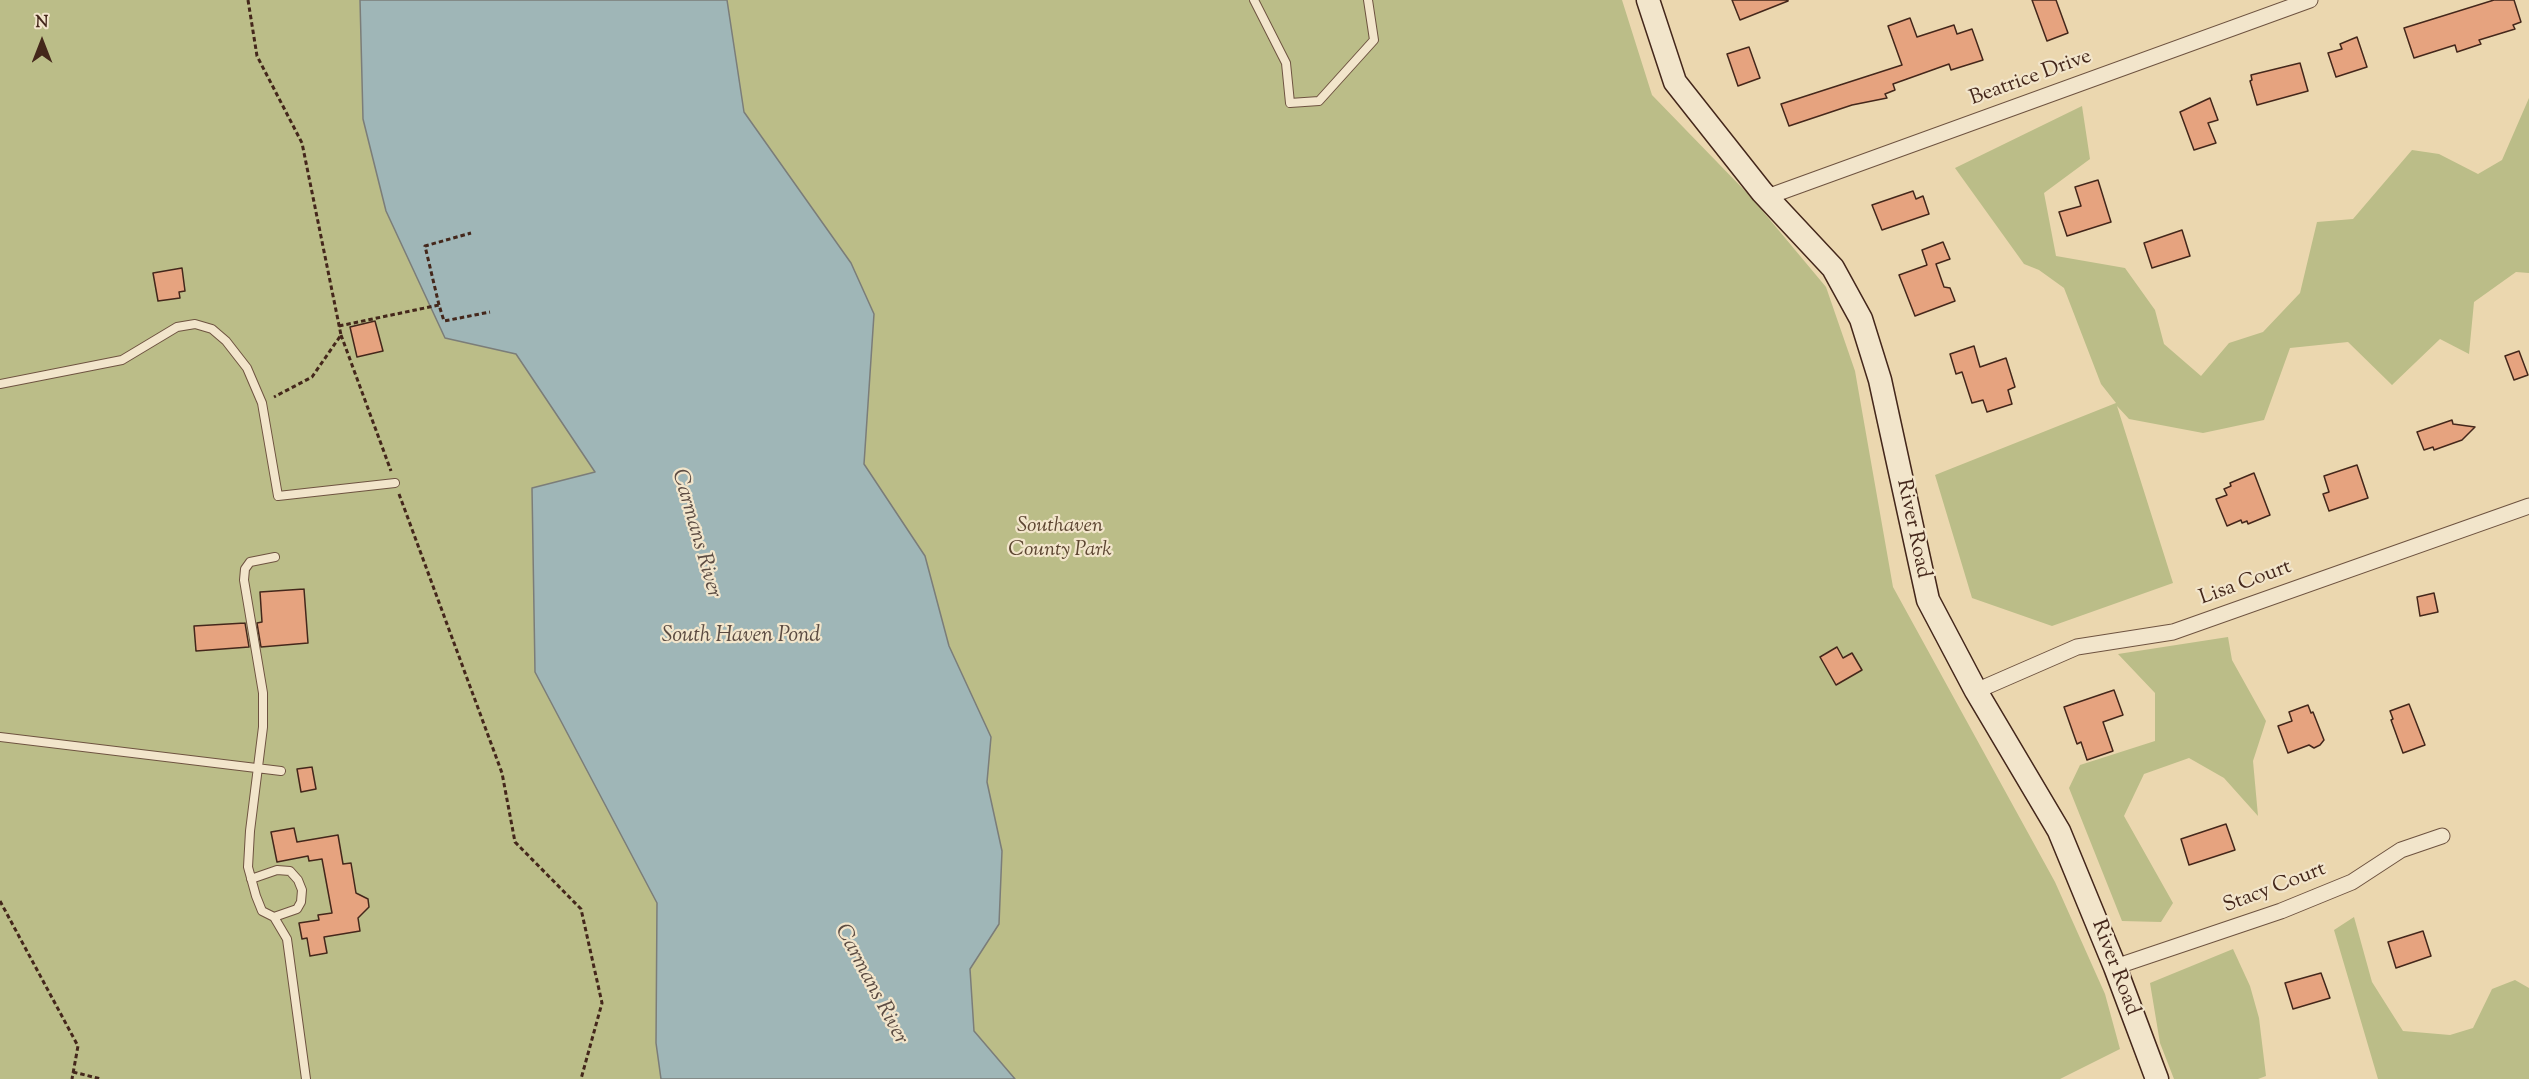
<!DOCTYPE html>
<html>
<head>
<meta charset="utf-8">
<style>
	body { margin:0 }
	#map { position:relative; width:2529px; height:1079px; overflow:hidden; background:#ebd7af; font-family:"Sorts Mill Goudy",serif }
	canvas { display:block }
	.north { position:absolute; left:12px; top:12px; width:60px; height:60px; -webkit-text-stroke:4px #f2e5cb; paint-order:stroke; rotate:0deg; font-size:16px; font-weight:700; line-height:24px; text-align:center; color:#44271b }
	.north::after { content:''; display:block; margin:auto; width:21px; height:27px; background:#44271b; clip-path:polygon(50% 0,100% 100%,50% 72%,0 100%) }
</style>
</head>
<body>
<div id="map">
<canvas width="2529" height="1079"></canvas>
<div class="north">N</div>
</div>
<script>
const ctx = document.querySelector('canvas').getContext('2d');
ctx.lineJoin = 'round';
function fillPath(path, color) { ctx.fillStyle = color; ctx.fill(path, 'evenodd'); }
const toPath = rows => new Path2D(rows.map(r => 'M' + r).join(''));
function strokePath(path, color, width, dash) { ctx.strokeStyle = color; ctx.lineWidth = width; ctx.lineCap = dash ? 'butt' : 'round'; ctx.setLineDash(dash || []); ctx.stroke(path); }
function write(font, color, halo, rows, align = 'center') {
  ctx.font = font + ' "Sorts Mill Goudy",serif'; ctx.lineWidth = 4.5; ctx.setLineDash([]); ctx.textBaseline = 'middle'; ctx.strokeStyle = halo; ctx.fillStyle = color; for (const [text, x, y, turn = 0] of rows) {
    ctx.save(); ctx.translate(x, y); ctx.rotate((+turn || 0) * Math.PI / 180); ctx.textAlign = isNaN(turn) ? turn : align; if (halo) ctx.strokeText(text, 0, 0); ctx.fillText(text, 0, 0); ctx.restore();
  }
}
fillPath(toPath([
	[0,0,1622,0,1652,95,1750,196,1826,287,1855,371,1893,587,2055,882,2105,994,2120,1049,2060,1079,0,1079],
	[2529,98,2529,273,2516,272,2474,302,2469,354,2440,339,2392,385,2348,342,2290,348,2264,420,2203,433,2129,419,2117,406,2173,583,2052,626,1972,598,1935,475,2116,403,2101,384,2064,288,2039,270,2024,264,1955,168,2082,106,2090,159,2044,193,2056,256,2125,268,2155,310,2164,344,2201,376,2229,343,2263,332,2300,293,2317,222,2353,219,2412,150,2439,154,2478,174,2502,160],
	[2228,637,2232,660,2266,721,2253,761,2258,816,2224,778,2189,758,2144,774,2124,816,2173,903,2161,922,2122,921,2069,788,2080,765,2155,741,2155,693,2118,654],
	[2354,917,2372,982,2403,1031,2450,1035,2473,1028,2492,989,2515,980,2529,988,2529,1079,2378,1079,2334,930],
	[2233,949,2250,986,2259,1018,2266,1076,2258,1079,2174,1079,2160,1043,2150,983]
]), '#bbbd88');
const water = toPath([
	[360,0,727,0,744,112,851,263,874,314,864,464,925,556,949,646,991,737,987,782,1002,851,999,924,970,969,974,1031,1015,1079,661,1079,656,1043,657,903,535,672,532,488,595,472,516,354,445,338,386,211,363,119,360,0]
]);
fillPath(water, '#9fb6b7');
strokePath(water, '#7b7d79', 1.5);
const building = toPath([
	[1732,0,1788,0,1788,1,1740,20,1732,0],
	[2032,0,2056,0,2068,33,2047,41,2032,0],
	[2494,0,2514,0,2521,22,2513,25,2515,29,2479,40,2481,44,2457,52,2455,45,2414,58,2404,28,2494,0],
	[1910,18,1917,37,1954,25,1957,34,1972,29,1983,60,1951,70,1949,64,1893,84,1895,90,1885,94,1887,98,1852,105,1789,126,1781,104,1902,65,1888,26,1910,18],
	[2357,37,2367,67,2336,77,2328,53,2342,49,2340,44,2357,37],
	[1749,47,1760,78,1738,86,1727,54,1749,47],
	[2300,63,2308,91,2257,105,2250,81,2252,80,2251,75,2300,63],
	[2210,98,2218,120,2208,123,2216,143,2194,150,2180,112,2210,98],
	[2098,180,2111,222,2067,236,2059,212,2081,206,2075,187,2098,180],
	[1913,191,1916,199,1923,196,1929,214,1882,230,1872,205,1913,191],
	[2182,230,2190,256,2152,268,2144,243,2182,230],
	[1943,242,1950,259,1936,264,1944,287,1950,288,1955,301,1915,316,1899,275,1927,265,1922,250,1943,242],
	[182,268,185,291,179,292,180,298,158,301,153,273,182,268],
	[375,321,383,351,357,357,350,327,375,321],
	[1974,346,1980,367,2006,358,2015,387,2008,390,2012,404,1987,412,1983,400,1972,403,1962,372,1956,374,1950,354,1974,346],
	[2519,351,2528,375,2514,380,2505,356,2519,351],
	[2452,420,2453,424,2475,427,2462,440,2434,450,2433,447,2424,450,2417,432,2452,420],
	[2357,465,2368,498,2329,511,2323,494,2329,492,2324,476,2357,465],
	[2254,473,2270,515,2248,524,2247,521,2242,523,2241,520,2227,526,2216,499,2227,495,2224,489,2231,486,2230,483,2254,473],
	[304,589,308,643,261,647,257,623,262,622,260,592,304,589],
	[2434,593,2438,612,2420,616,2417,597,2434,593],
	[245,623,249,647,196,651,194,626,245,623],
	[1837,647,1843,658,1852,653,1862,670,1836,685,1820,657,1837,647],
	[2114,690,2123,715,2103,722,2113,751,2087,760,2081,742,2077,744,2064,707,2114,690],
	[2409,704,2425,745,2403,753,2391,720,2393,719,2390,711,2409,704],
	[2308,705,2311,713,2313,712,2324,740,2320,745,2314,748,2309,745,2288,753,2278,726,2292,721,2289,712,2308,705],
	[312,767,316,789,301,792,297,769,312,767],
	[2226,824,2235,850,2189,865,2181,839,2226,824],
	[294,828,297,842,338,835,343,864,351,863,356,893,368,899,369,907,358,918,360,931,324,937,327,953,310,956,307,938,302,939,299,923,319,920,318,915,332,913,322,859,309,861,308,856,277,862,271,832,294,828],
	[2423,931,2431,956,2396,968,2388,942,2423,931],
	[2321,973,2330,998,2293,1009,2285,983,2321,973]
]);
fillPath(building, '#e6a37f');
strokePath(building, '#44271b', 1.5);
const lane = toPath([
	[1254,0,1286,63,1290,103,1319,101,1374,40,1368,0],
	[0,384,122,360,177,327,195,324,212,329,226,341,247,368,262,403,278,496,395,483],
	[275,557,250,562,245,569,244,580,263,693,263,727,250,831,248,867,256,896,262,911,274,917,287,939,306,1079],
	[0,737,281,771],
	[251,879,277,870,290,871,298,880,302,890,301,902,297,909,274,917]
]);
const street = toPath([
	[1767,197,2310,0],
	[1976,691,2077,647,2173,632,2529,506],
	[2115,967,2281,911,2352,882,2401,850,2442,836]
]);
const secondary = toPath([
	[1648,0,1675,82,1762,192,1833,268,1861,319,1880,380,1928,600,1976,691,2059,831,2115,967,2157,1079]
]);
strokePath(lane, '#6e5340', 10);
strokePath(street, '#6e5340', 17);
strokePath(secondary, '#44271b', 25);
strokePath(toPath([
	[248,0,257,56,302,143,341,335,312,377,274,397],
	[439,305,425,246,471,233],
	[339,326,439,305,444,321,490,312],
	[341,335,391,471],
	[399,494,502,773,515,842,581,909,602,1003,581,1079],
	[0,901,78,1046,72,1079],
	[73,1072,101,1079]
]), '#44271b', 3, [4.5, 3]);
strokePath(lane, '#f2e5cb', 8);
strokePath(street, '#f2e5cb', 15);
strokePath(secondary, '#f2e5cb', 22);
write('21px', '#44271b', '#f2e5cb', [
	["Beatrice Drive",2031,79,-20],
	["River Road",1912,529,78],
	["Lisa Court",2246,584,-20],
	["Stacy Court",2275,889,-21],
	["River Road",2114,968,69]
]);
write('italic 21px', '#5c4531', '#f2e5cb', [
	["Southaven",1060,527],
	["County Park",1060,551]
]);
write('italic 22px', '#5b4b42', '#f2e5cb', [
	["Carmans River",695,534,74],
	["South Haven Pond",741,637],
	["Carmans River",870,985,62]
]);
</script>
</body>
</html>
